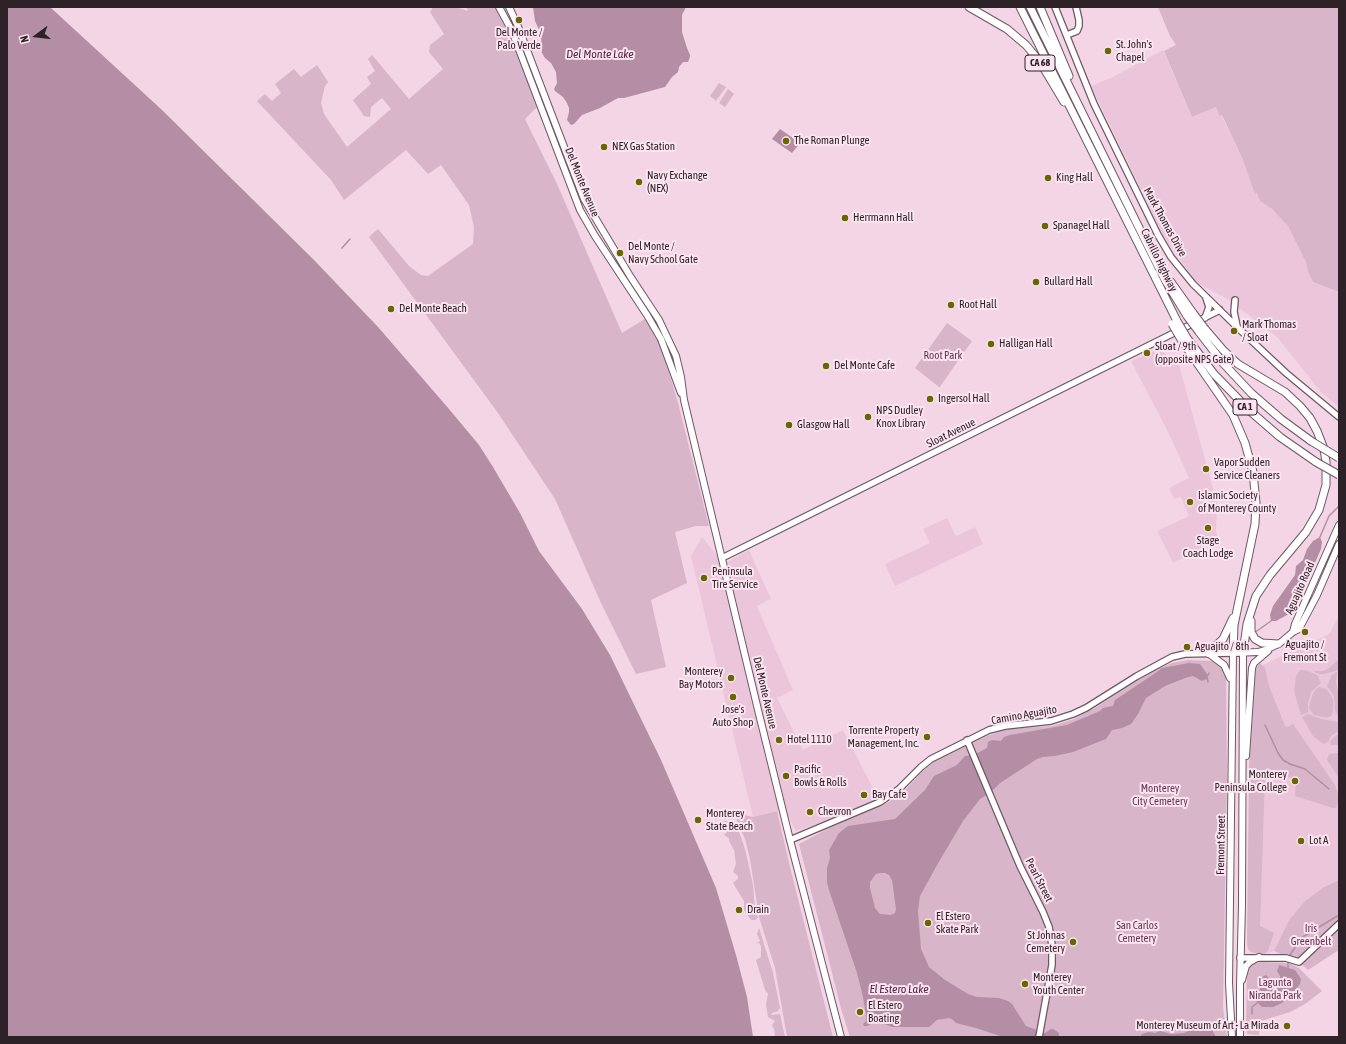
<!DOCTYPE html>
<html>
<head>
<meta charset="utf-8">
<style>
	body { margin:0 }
	#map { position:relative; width:1346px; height:1044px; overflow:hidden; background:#f3d5e5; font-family:"Asap Condensed",sans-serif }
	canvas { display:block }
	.frame { position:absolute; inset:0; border:8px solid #2d2228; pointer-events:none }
	.north { position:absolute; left:16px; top:16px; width:40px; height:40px; -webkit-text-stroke:3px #fce4f1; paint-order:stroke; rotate:255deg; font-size:11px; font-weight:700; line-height:16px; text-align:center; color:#2d2228 }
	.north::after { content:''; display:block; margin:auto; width:14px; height:18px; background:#2d2228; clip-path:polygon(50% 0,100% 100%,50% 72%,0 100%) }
</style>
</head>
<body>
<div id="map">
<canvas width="1346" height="1044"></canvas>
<div class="frame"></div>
<div class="north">N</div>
</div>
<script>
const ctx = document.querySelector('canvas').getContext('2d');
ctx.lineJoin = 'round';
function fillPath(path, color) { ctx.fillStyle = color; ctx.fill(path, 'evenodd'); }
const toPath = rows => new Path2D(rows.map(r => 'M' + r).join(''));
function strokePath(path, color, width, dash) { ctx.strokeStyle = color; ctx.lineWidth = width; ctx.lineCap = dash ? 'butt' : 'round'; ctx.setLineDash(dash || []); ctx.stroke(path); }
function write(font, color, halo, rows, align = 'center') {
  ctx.font = font + ' "Asap Condensed",sans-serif'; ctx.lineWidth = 4; ctx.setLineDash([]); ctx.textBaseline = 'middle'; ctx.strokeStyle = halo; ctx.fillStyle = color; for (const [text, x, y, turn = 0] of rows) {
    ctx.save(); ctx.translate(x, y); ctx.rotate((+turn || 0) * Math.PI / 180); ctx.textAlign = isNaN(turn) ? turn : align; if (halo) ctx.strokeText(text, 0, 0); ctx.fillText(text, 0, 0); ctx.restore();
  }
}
fillPath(toPath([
	[1163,50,1192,117,1216,107,1220,115,1221,115,1243,160,1255,193,1257,193,1260,201,1272,209,1288,226,1306,262,1308,272,1313,282,1339,292,1339,407,1321,392,1277,337,1229,300,1196,282,1163,235,1091,86,1113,77],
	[1159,349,1179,365,1217,503,1216,531,1218,539,1173,563,1157,531,1189,516,1181,497,1174,499,1169,488,1189,478,1167,430,1131,361],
	[947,518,956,536,975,527,983,544,895,586,885,564,930,543,923,529],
	[702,537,724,564,749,550,771,599,757,606,793,690,777,698,803,750,843,730,880,802,796,831,784,809,753,817,691,556],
	[1339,616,1339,880,1324,887,1305,901,1289,920,1274,951,1259,957,1259,954,1251,952,1247,946,1254,669,1329,634]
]), '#ebc6db');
fillPath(toPath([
	[433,7,455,7,468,11,467,7,495,7,508,30,537,107,525,119,557,184,622,333,645,319,662,348,678,403,709,526,696,526,675,532,687,583,651,600,666,667,636,674,601,603,555,499,498,413,369,237,378,229,409,266,421,275,428,276,473,244,474,227,469,205,441,165,428,174,406,150,344,200,331,180,257,101,265,94,272,101,281,93,275,84,294,69,301,77,317,65,328,82,325,86,321,103,324,114,347,147,391,109,382,98,371,107,370,117,364,116,353,100,371,84,367,77,375,71,368,59,372,55,409,99,443,69,429,52,430,45,444,34,430,12],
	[1158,7,1339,7,1339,292,1313,282,1308,272,1306,262,1288,226,1272,209,1260,201,1257,193,1255,194,1243,160,1222,115,1220,116,1216,107,1192,117,1164,51,1176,45,1170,36],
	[719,83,726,87,716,101,710,96],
	[728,89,734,94,725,107,719,103],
	[947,323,972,341,939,388,939,387,915,368],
	[1339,659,1339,670,1324,674,1319,674,1313,671,1323,671,1329,668],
	[1188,660,1212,661,1222,667,1226,673,1227,777,1223,1007,1227,1037,850,1037,842,1012,799,844,833,826,889,802,905,790,924,770,936,760,983,737,1008,729,1052,726,1074,719,1095,708,1151,672,1172,663],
	[1259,664,1261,664,1265,668,1269,686,1285,726,1288,727,1293,724,1335,785,1339,797,1337,806,1336,808,1333,808,1295,796,1296,777,1265,777,1260,926,1274,933,1268,951,1263,955,1251,952,1248,949,1247,941,1249,768,1254,669,1256,669],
	[1300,670,1305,670,1317,675,1321,683,1311,692,1308,703,1308,712,1301,715,1294,691,1296,676],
	[1337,672,1336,683,1339,695,1339,718,1335,710,1334,696,1327,686,1332,675],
	[1319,687,1326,689,1331,695,1333,700,1333,712,1331,716,1327,718,1314,715,1309,708,1312,696,1315,690],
	[1308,714,1321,719,1339,722,1339,731,1331,736,1328,742,1324,744,1322,743,1313,736,1302,717],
	[1339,733,1339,745,1331,745,1330,743,1331,740],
	[1339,753,1339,778,1327,760,1329,754],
	[777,811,790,867,833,1037,787,1037,775,968,759,917,750,859,745,839,737,821,736,813,753,817],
	[726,821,736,823,745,849,753,885,755,909,758,918,755,920,751,920,744,910,744,901,733,883,738,879,738,876,733,872,736,864,734,850,729,841,729,838,724,835,730,829,723,829,717,823],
	[1339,880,1339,950,1308,970,1299,962,1274,951,1289,920,1305,901,1324,887],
	[759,928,773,973,780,1008,778,1011,772,1013,771,1015,780,1014,785,1037,775,1037,774,1028,773,1028,772,1025,775,1021,768,1017,766,1005,768,994,765,990,756,960,761,957,761,946,759,943,756,944,760,941,757,934],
	[1259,962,1289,963,1299,968,1322,991,1305,1004,1290,1012,1261,1021,1259,1035,1247,1034,1246,1021,1247,971,1251,965]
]), '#d8b5c8');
fillPath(toPath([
	[7,7,50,7,162,110,314,260,378,327,449,409,479,445,493,467,520,513,539,551,582,609,610,655,661,760,716,888,736,955,747,997,753,1037,7,1037],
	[533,7,686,7,682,15,682,32,687,48,690,55,690,57,688,62,683,62,679,67,678,72,672,77,665,87,624,98,618,98,600,108,582,115,574,124,571,125,567,120,569,112,569,108,567,103,563,97,555,91,554,89,557,83,556,72,551,63,545,58,542,53,541,34,535,21],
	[780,129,800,143,792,153,772,139],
	[1320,537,1322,542,1321,549,1299,599,1292,611,1287,615,1276,621,1271,621,1270,615,1273,606,1295,575,1296,566,1303,560,1307,549,1313,541],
	[1189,663,1200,664,1207,674,1207,679,1202,681,1193,676,1188,677,1165,686,1146,698,1138,714,1131,724,1122,728,1112,730,1106,739,1073,752,1055,756,1043,757,1037,759,1000,783,990,793,980,799,963,821,937,865,920,896,918,911,921,949,929,967,945,980,968,994,977,997,999,998,1008,1001,1012,1004,1026,1026,1045,1033,1051,1029,1053,1029,1059,1033,1059,1037,1003,1037,976,1028,956,1023,952,1019,949,1018,937,1020,929,1027,892,1027,877,1021,867,1026,864,1026,863,1024,866,1021,866,1015,863,997,857,973,829,890,827,882,827,868,830,858,829,850,839,833,848,826,895,819,925,790,934,776,957,765,965,756,974,755,987,748,988,742,992,740,1001,741,1004,737,1010,735,1067,725,1100,711,1103,708,1113,706,1115,700,1157,672,1162,668],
	[880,873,885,873,889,875,892,880,896,909,895,913,891,915,880,914,875,908,870,888,870,882,876,874],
	[1279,965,1295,970,1301,979,1300,984,1289,997,1282,1003,1273,1007,1262,1007,1254,999,1255,993,1260,990,1261,980,1262,977,1266,975,1272,981,1276,982,1280,979,1280,976,1277,971],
	[1206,1026,1211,1028,1216,1037,1140,1037,1142,1034,1149,1032,1155,1033,1160,1031,1171,1034,1184,1033,1194,1028]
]), '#b48ea4');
strokePath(toPath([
	[342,248,350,239],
	[1320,537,1329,516,1339,506],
	[1254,633,1271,621],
	[1208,682,1207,677,1209,673],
	[1265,725,1278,753,1283,760,1290,764,1305,769,1329,789],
	[1290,955,1301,938,1339,915],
	[1288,968,1288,963],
	[1252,1014,1252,1007,1257,1003]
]), '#b48ea4', 1.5);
const secondary = toPath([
	[1055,7,1094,104,1158,235,1171,257,1193,284,1238,328,1286,373,1339,417],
	[1067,35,1077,31,1079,26,1079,20,1076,7],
	[1235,300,1234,312,1237,326],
	[1205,318,1209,307,1206,298],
	[722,558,1220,310],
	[967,740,1020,866,1043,912,1049,927,1052,945,1052,965,1039,1037],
	[790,840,880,802,899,789,921,767,931,759,989,730,1005,726,1051,721,1073,714,1086,708,1137,676,1172,657,1185,654,1233,653],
	[1240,958,1286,958,1299,962,1339,924]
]);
const primary = toPath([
	[499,7,512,31,580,210,595,236,647,315,661,339,681,393],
	[509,7,517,24,584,199,630,276,659,320,676,356,681,377,684,400,759,714,790,840,841,1037],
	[1293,632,1295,624,1339,525],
	[1208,653,1224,665,1230,678],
	[1246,756,1252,668,1254,663,1268,651],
	[1242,980,1246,966,1250,962,1259,957],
	[1232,1037,1229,983,1233,653,1258,652,1268,649,1280,643,1293,632,1299,629,1317,595,1339,544],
	[1240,1037,1240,985,1242,905,1243,653]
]);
const highway = toPath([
	[969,7,1007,29,1026,45,1040,62,1064,102],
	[1020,7,1177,321],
	[1030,7,1149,248,1165,280,1187,316],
	[1040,7,1069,76],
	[1171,282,1193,313],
	[1205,329,1223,350,1238,364,1285,392,1300,406,1310,418,1317,431,1324,449,1326,462,1326,485,1319,510,1306,532,1270,575,1256,596,1247,624,1243,653],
	[1199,332,1223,363,1251,393,1281,419,1311,441],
	[1187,338,1214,374,1250,411,1280,437,1316,462],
	[1182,341,1233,415,1245,443,1253,472,1256,503,1255,524,1234,625,1233,653],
	[1251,621,1251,632,1255,639,1262,643,1278,644],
	[1208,653,1223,639,1233,618]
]);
strokePath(secondary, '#715766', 8);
strokePath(primary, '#715766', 8);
strokePath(highway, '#715766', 9);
strokePath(secondary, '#fff', 5.5);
strokePath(primary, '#fff', 6);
strokePath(highway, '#fff', 7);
const highwayBridge = toPath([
	[1193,313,1205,329],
	[1187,316,1199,332],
	[1177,321,1187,338],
	[1172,324,1182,341],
	[1311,441,1339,458],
	[1316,462,1339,475]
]);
strokePath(highwayBridge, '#715766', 9, []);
strokePath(highwayBridge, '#fff', 7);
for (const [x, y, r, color] of [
	[519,20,4,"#696600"],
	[1108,51,4,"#696600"],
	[786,141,4,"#696600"],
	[604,147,4,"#696600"],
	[1048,178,4,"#696600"],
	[639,182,4,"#696600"],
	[845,218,4,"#696600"],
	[1045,226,4,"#696600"],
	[620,253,4,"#696600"],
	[1036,282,4,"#696600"],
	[951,305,4,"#696600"],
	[391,309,4,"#696600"],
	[1234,331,4,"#696600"],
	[991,344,4,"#696600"],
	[1147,353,4,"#696600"],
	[826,366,4,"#696600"],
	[930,399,4,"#696600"],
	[868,417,4,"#696600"],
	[789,425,4,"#696600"],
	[1206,469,4,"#696600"],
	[1190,502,4,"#696600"],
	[1208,528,4,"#696600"],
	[704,578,4,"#696600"],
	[1305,632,4,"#696600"],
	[1187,647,4,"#696600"],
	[731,678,4,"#696600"],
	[733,697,4,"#696600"],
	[927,737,4,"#696600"],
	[779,740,4,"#696600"],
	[786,776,4,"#696600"],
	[1295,781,4,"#696600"],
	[864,795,4,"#696600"],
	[810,812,4,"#696600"],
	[698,820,4,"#696600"],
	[1301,841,4,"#696600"],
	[739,910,4,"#696600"],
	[928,923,4,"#696600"],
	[1073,942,4,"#696600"],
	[1025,984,4,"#696600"],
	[860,1012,4,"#696600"],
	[1287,1026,4,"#696600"]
]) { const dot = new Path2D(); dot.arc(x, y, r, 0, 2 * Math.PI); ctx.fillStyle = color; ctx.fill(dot); strokePath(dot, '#fce4f1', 1.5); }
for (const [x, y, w] of [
	[1040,63,30],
	[1245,407,24]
]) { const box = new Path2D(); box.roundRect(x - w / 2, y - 8, w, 16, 3); ctx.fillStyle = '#fce4f1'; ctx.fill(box); strokePath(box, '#2d2228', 1); }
write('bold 10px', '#2d2228', null, [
	["CA 68",1040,63],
	["CA 1",1245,407]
]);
write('11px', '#2d2228', '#fce4f1', [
	["Del Monte /",519,33,"center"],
	["Palo Verde",519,46,"center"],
	["St. John's",1116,45],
	["Chapel",1116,58],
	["The Roman Plunge",794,141],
	["NEX Gas Station",612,147],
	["Navy Exchange",647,176],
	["(NEX)",647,189],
	["King Hall",1056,178],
	["Herrmann Hall",853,218],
	["Spanagel Hall",1053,226],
	["Del Monte /",628,247],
	["Navy School Gate",628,260],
	["Bullard Hall",1044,282],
	["Root Hall",959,305],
	["Del Monte Beach",399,309],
	["Mark Thomas",1242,325],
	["/ Sloat",1242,338],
	["Halligan Hall",999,344],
	["Sloat / 9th",1155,347],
	["(opposite NPS Gate)",1155,360],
	["Del Monte Cafe",834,366],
	["Ingersol Hall",938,399],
	["NPS Dudley",876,411],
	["Knox Library",876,424],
	["Glasgow Hall",797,425],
	["Vapor Sudden",1214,463],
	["Service Cleaners",1214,476],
	["Islamic Society",1198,496],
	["of Monterey County",1198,509],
	["Stage",1208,541,"center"],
	["Coach Lodge",1208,554,"center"],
	["Peninsula",712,572],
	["Tire Service",712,585],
	["Aguajito /",1305,645,"center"],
	["Fremont St",1305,658,"center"],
	["Aguajito / 8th",1195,647],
	["Monterey",723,672,"right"],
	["Bay Motors",723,685,"right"],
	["Jose's",733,710,"center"],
	["Auto Shop",733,723,"center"],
	["Torrente Property",919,731,"right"],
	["Management, Inc.",919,744,"right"],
	["Hotel 1110",787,740],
	["Pacific",794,770],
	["Bowls & Rolls",794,783],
	["Monterey",1287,775,"right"],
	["Peninsula College",1287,788,"right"],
	["Bay Cafe",872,795],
	["Chevron",818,812],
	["Monterey",706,814],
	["State Beach",706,827],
	["Lot A",1309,841],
	["Drain",747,910],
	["El Estero",936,917],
	["Skate Park",936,930],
	["St Johnas",1065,936,"right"],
	["Cemetery",1065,949,"right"],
	["Monterey",1033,978],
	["Youth Center",1033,991],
	["El Estero",868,1006],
	["Boating",868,1019],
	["Monterey Museum of Art - La Mirada",1279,1026,"right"]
], 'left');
write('11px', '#2d2228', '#fce4f1', [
	["Del Monte Avenue",582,182,68],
	["Mark Thomas Drive",1165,222,61],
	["Cabrillo Highway",1159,260,64],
	["Sloat Avenue",951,433,-26],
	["Aguajito Road",1300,588,-66],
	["Del Monte Avenue",765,693,77],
	["Camino Aguajito",1024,715,-10],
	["Fremont Street",1221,845,-89],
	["Pearl Street",1039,880,63]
]);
write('11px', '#653252', '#fce4f1', [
	["Root Park",943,356],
	["Monterey",1160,789],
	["City Cemetery",1160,802],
	["San Carlos",1137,926],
	["Cemetery",1137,939],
	["Iris",1311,929],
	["Greenbelt",1311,942],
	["Lagunta",1275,983],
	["Niranda Park",1275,996]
]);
write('italic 12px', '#542242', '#fce4f1', [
	["Del Monte Lake",600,54],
	["El Estero Lake",899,989]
]);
</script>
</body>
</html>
